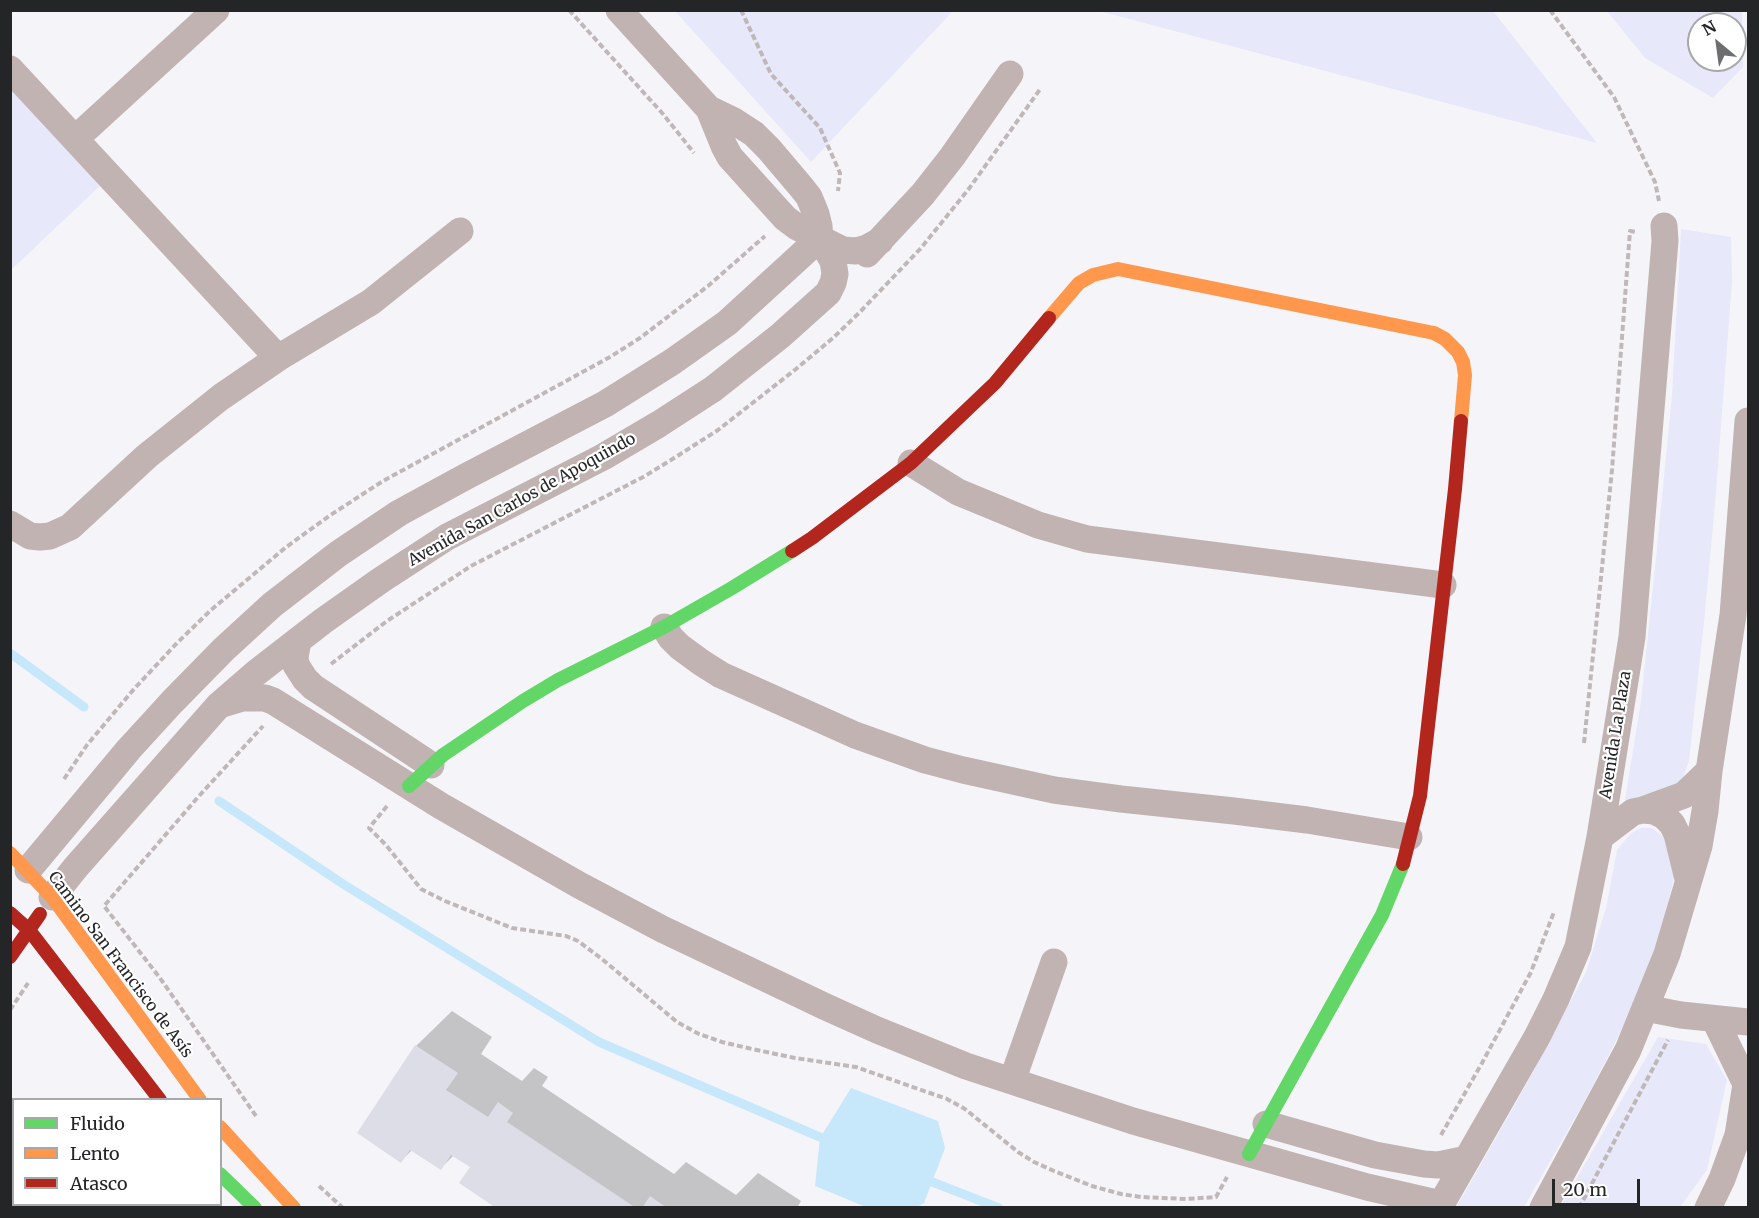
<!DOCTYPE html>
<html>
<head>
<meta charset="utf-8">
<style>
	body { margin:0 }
	#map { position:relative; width:1759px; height:1218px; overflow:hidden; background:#f5f5f9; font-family:Merriweather,serif }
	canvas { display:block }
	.frame { position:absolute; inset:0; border:12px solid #242527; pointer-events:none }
	.legend { position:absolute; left:12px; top:1098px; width:210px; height:108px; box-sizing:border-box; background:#fff; border:2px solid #a7a8a9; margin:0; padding:8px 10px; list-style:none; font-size:18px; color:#242527 }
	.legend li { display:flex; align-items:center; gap:12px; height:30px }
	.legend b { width:30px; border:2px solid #a7a8a9 }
	.north { position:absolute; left:1687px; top:12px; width:60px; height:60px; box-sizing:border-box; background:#fff; border:2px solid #a7a8a9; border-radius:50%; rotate:331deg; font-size:16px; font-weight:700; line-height:24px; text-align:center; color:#242527 }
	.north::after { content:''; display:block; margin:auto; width:21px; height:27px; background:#6d6e70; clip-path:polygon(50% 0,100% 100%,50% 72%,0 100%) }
	.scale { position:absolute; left:1552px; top:1179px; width:88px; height:27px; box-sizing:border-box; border:3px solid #242527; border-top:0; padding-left:8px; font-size:18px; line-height:21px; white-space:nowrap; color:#242527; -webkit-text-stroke:4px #fff; paint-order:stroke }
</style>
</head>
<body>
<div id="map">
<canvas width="1759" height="1218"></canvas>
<div class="frame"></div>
<ul class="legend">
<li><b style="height:8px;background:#63d668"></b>Fluido</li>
<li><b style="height:8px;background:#ff974d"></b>Lento</li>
<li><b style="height:8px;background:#b3261e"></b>Atasco</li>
</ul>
<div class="north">N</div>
<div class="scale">20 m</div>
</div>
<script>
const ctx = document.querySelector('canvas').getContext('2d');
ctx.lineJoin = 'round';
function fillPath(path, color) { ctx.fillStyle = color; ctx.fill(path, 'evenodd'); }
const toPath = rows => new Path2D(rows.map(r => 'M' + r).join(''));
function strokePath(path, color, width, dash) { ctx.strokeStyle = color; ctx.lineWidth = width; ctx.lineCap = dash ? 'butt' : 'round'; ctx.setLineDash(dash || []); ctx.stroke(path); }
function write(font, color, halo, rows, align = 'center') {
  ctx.font = font + ' Merriweather,serif'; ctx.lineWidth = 4.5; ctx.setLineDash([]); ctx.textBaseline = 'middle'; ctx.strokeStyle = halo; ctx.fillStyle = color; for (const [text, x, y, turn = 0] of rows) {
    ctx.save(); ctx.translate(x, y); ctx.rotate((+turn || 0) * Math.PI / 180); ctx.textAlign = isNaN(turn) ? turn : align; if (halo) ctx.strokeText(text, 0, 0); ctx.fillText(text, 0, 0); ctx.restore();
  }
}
fillPath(toPath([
	[675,11,953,11,811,162],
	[1099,11,1493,11,1597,143],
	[1607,11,1742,11,1743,67,1713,98,1645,58],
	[1699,24,1735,24,1735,60,1699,60],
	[11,86,103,183,11,270],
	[1681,229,1731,237,1732,282,1715,504,1704,622,1689,761,1682,780,1666,792,1624,806,1641,701,1656,558,1672,395],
	[1641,828,1652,828,1669,841,1677,865,1660,936,1629,1016,1583,1104,1524,1207,1456,1208,1527,1083,1586,972,1606,908,1617,850,1630,834],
	[1658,1037,1706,1044,1727,1080,1707,1170,1680,1207,1560,1207]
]), '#e7e8f9');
fillPath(toPath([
	[851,1088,938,1121,945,1148,924,1203,917,1207,866,1207,815,1186,820,1138]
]), '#c7e7fa');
fillPath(toPath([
	[452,1011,492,1037,481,1054,522,1081,534,1068,548,1077,542,1086,674,1174,686,1162,736,1195,758,1173,801,1201,797,1208,499,1208,472,1167,454,1155,441,1168,412,1150,401,1161,416,1046]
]), '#0003');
strokePath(toPath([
	[10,653,84,707],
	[219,801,343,884,599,1042,829,1141],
	[922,1178,999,1208]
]), '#c7e7fa', 9);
fillPath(toPath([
	[415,1045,458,1073,446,1090,488,1117,498,1102,513,1113,507,1122,636,1208,496,1208,459,1183,470,1167,451,1155,441,1170,410,1150,401,1163,357,1133],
	[650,1196,667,1208,642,1208]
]), '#dcdde7');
strokePath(toPath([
	[569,10,663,114,694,153],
	[741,10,771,74,820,128,840,173,838,191],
	[1550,10,1614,97,1655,182,1659,201],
	[331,664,387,621,471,566,645,476,679,455,718,430,796,369,833,338,860,312,921,248,968,190,1041,88],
	[1584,743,1612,470,1630,231,1636,232],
	[64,779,87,745,134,689,177,643,211,610,285,548,329,516,383,481,610,357,640,338,708,286,765,236],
	[387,806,369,828,386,845,421,889,445,901,512,928,566,936,578,941,602,959,677,1022,699,1034,722,1042,752,1049,795,1058,856,1067,947,1099,965,1109,1018,1152,1034,1162,1054,1171,1092,1186,1121,1194,1141,1197,1186,1199,1216,1197,1227,1177],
	[10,1010,28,983],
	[256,1116,160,978,104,906,199,796,263,726],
	[1441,1135,1482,1063,1531,972,1554,912],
	[319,1186,343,1208],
	[1579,1208,1668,1040]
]), '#c0b8b8', 4, [6, 3]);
strokePath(toPath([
	[619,10,709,109,724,146,730,157,785,218,797,227,843,250,856,251,867,248,880,241],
	[10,69,278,358],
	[709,109,734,121,754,134,769,149,802,188,809,197,816,214,819,226,820,238],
	[75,139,216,10],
	[867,254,923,194,952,157,1010,74],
	[911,463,958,492,1038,525,1087,539,1443,585],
	[10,524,30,536,40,537,50,536,70,527,147,456,221,397,278,358,371,302,460,231],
	[664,627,671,638,680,647,702,663,721,675,855,735,925,760,963,770,1054,790,1121,799,1234,811,1307,820,1409,837],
	[298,641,295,657,296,665,305,679,313,687,431,765],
	[219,705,242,698,265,698,273,701,441,806,579,885,662,929,826,1007,877,1030,966,1066,1133,1121,1367,1187,1441,1204],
	[1643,810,1684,795,1709,771],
	[1600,837,1633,812,1643,810,1654,811,1664,816,1672,824,1677,834,1688,879],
	[28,870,129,749,172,702,224,649,272,605,338,554,399,513,465,477,605,404,672,362,727,323,820,238],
	[52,897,76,867,219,705,256,673,323,621,381,580,447,537,603,457,659,424,713,389,780,336,828,293,833,283,835,274,833,261,820,238],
	[1645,1008,1681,1015,1748,1022],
	[1715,1020,1746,1084],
	[1012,1081,1054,962],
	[1266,1124,1375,1155,1424,1164,1438,1165,1467,1159],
	[202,1208,204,1204],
	[1439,1208,1537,1037,1556,999,1578,947,1600,837,1632,637,1665,241,1664,226],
	[1543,1208,1628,1050,1667,954,1699,846,1705,811,1709,771,1733,615,1748,421],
	[1708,1208,1722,1179,1738,1135,1746,1084,1748,1082]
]), '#c1b3b1', 27);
strokePath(toPath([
	[409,786,443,755,523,701,558,680,664,627,732,588,792,551],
	[1249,1154,1382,915,1403,864],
	[220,1174,255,1208]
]), '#63d668', 14);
strokePath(toPath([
	[1049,318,1079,283,1093,275,1118,269,1434,333,1445,339,1458,352,1463,362,1465,375,1461,421],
	[10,853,52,897,200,1100],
	[220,1127,294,1208]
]), '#ff974d', 14);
strokePath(toPath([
	[792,551,812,538,911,463,995,383,1049,318],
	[1403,864,1420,796,1455,489,1461,421],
	[10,913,29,930,160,1100],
	[10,957,40,914]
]), '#b3261e', 14);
write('16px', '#242527', '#fff', [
	["Avenida San Carlos de Apoquindo",522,500,-29],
	["Avenida La Plaza",1616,735,-81],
	["Camino San Francisco de Asís",120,965,53]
]);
</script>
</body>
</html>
